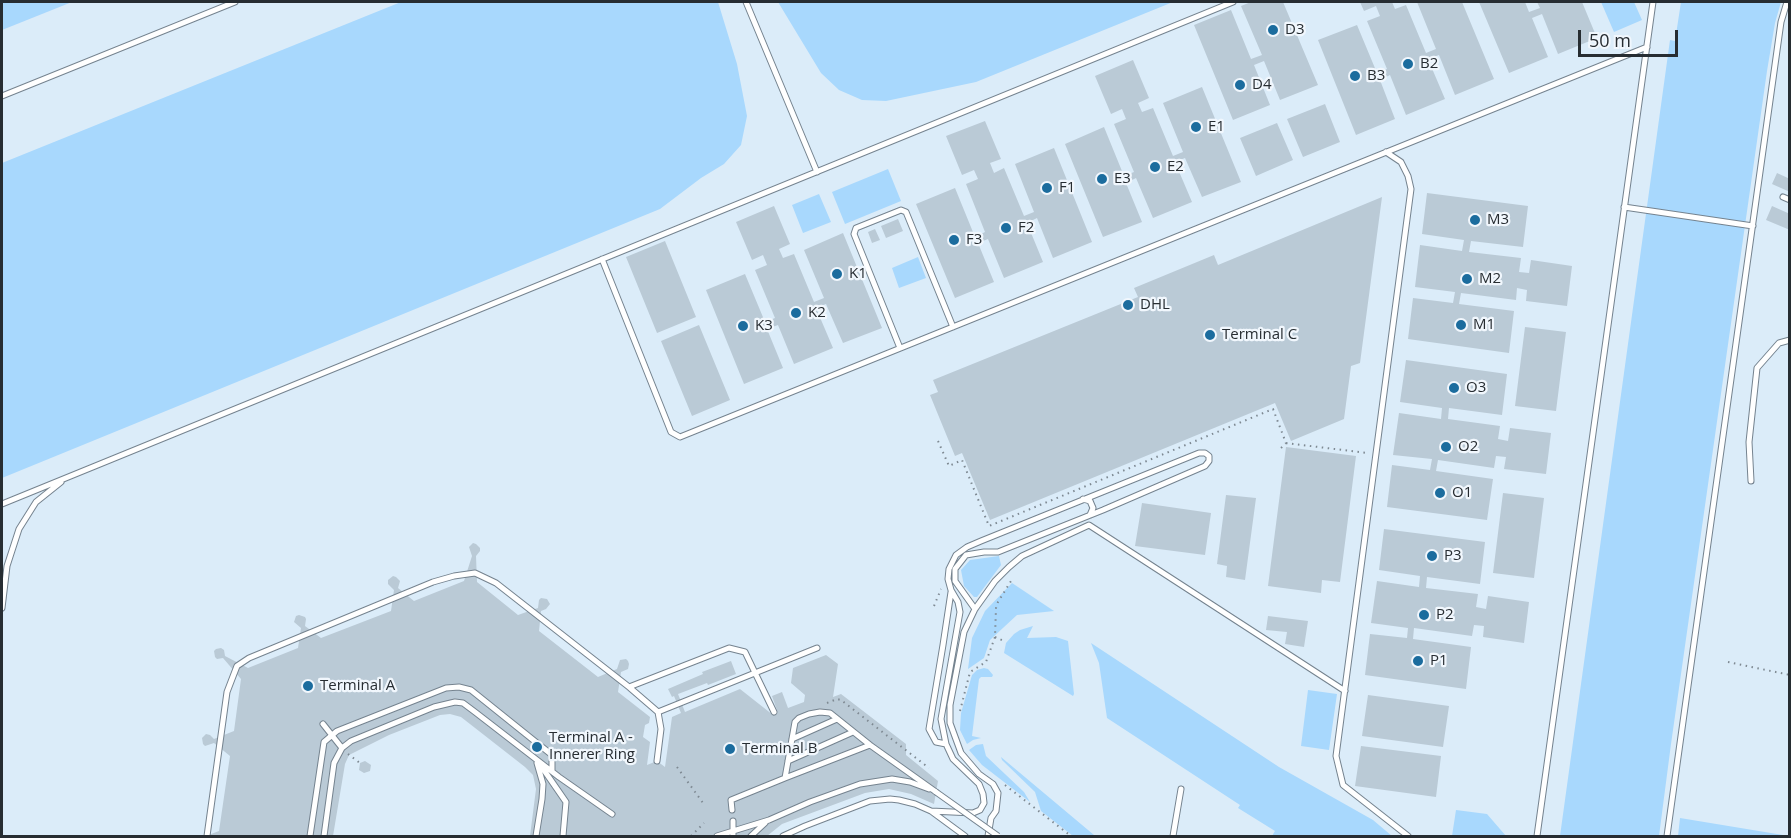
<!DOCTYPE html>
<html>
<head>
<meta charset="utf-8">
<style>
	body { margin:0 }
	#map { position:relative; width:1791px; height:838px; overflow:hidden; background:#dbecf9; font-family:"Open Sans",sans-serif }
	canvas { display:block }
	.frame { position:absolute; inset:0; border:3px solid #272d32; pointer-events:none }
	.scale { position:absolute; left:1578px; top:30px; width:100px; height:27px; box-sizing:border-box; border:3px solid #272d32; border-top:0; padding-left:8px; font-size:18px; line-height:21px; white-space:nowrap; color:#272d32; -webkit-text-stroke:4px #f1f7fd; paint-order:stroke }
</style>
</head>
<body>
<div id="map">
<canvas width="1791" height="838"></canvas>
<div class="frame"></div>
<div class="scale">50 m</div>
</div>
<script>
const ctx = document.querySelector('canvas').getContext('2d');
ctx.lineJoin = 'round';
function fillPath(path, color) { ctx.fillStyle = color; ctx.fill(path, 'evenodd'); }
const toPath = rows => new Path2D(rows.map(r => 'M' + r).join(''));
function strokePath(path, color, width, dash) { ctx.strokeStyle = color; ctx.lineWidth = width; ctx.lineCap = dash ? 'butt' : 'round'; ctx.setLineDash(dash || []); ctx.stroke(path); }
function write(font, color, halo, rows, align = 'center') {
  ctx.font = font + ' "Open Sans",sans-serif'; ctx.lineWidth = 4.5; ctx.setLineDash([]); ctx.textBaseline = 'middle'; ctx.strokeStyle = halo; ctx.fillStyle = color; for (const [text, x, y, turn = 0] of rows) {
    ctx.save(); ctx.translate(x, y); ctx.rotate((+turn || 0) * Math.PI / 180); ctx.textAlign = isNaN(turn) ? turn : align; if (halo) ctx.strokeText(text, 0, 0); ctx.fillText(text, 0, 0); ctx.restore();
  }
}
fillPath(toPath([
	[2,2,72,2,2,30],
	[401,2,718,2,737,64,747,116,741,145,724,164,701,178,660,209,2,478,2,163],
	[778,2,1173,2,976,82,886,101,862,100,839,90,821,73],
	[1601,2,1634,2,1642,20,1614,32],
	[1681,2,1781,2,1775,23,1767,71,1671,744,1659,836,1560,836,1670,40,1675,41],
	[888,169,901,201,845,224,832,192],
	[819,194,831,222,803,233,792,205],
	[918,257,926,278,899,288,892,268],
	[999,556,1001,565,977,597,974,597,964,586,961,570,970,560],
	[1012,583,1054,611,1017,615,990,640,984,658,968,669,972,638,985,611],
	[1033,626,1027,638,1056,637,1068,641,1074,694,1073,696,1004,653,1006,643,1014,634,1020,630],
	[1091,643,1279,767,1373,820,1392,836,1272,836,1275,831,1238,808,1240,805,1107,718,1099,663],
	[984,668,988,669,993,675,992,677,981,677,979,679,972,736,981,738,973,740,967,744,960,730,961,713,972,675,977,670],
	[1308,690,1337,694,1329,750,1301,746],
	[983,744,986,756,1024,792,1030,802,982,765,969,750,976,745],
	[1001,757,1094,835,1095,836,1073,836,1041,811,1035,792,1002,760],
	[1456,810,1487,814,1506,836,1452,836],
	[1680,818,1789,836,1678,836]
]), '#a8d8fd');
fillPath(toPath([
	[1251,2,1283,2,1318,85,1280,100,1264,61,1254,65,1270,105,1233,120,1194,25,1231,10,1251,59,1262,55,1241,6],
	[1360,2,1392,2,1395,9,1406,5,1426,53,1436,49,1417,2,1462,2,1494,79,1455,95,1439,55,1428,59,1445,99,1406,115,1390,75,1380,80,1395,119,1356,135,1318,40,1357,25,1377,73,1387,69,1367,21,1380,16,1376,6,1364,11],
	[1479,2,1525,2,1529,12,1540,8,1537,2,1582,2,1597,38,1558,54,1542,14,1532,18,1548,57,1509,73],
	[1133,60,1149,98,1138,103,1142,112,1153,108,1173,156,1183,152,1163,103,1202,87,1241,182,1202,197,1185,158,1175,162,1192,202,1153,218,1136,178,1126,183,1142,222,1103,237,1065,144,1104,127,1124,176,1134,172,1114,124,1126,119,1122,109,1111,114,1095,76],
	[1325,104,1340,142,1303,157,1287,119],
	[985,121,1001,159,990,163,994,173,1004,168,1024,216,1034,212,1015,164,1054,148,1092,242,1053,258,1037,218,1027,223,1043,262,1004,278,988,239,978,243,994,282,955,298,916,204,955,188,975,237,985,232,966,184,978,179,974,170,962,175,946,136],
	[1277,123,1293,160,1256,176,1240,138],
	[1777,173,1790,179,1790,192,1772,184],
	[1427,193,1528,206,1523,247,1471,241,1469,252,1521,258,1519,272,1529,273,1531,260,1572,266,1567,306,1526,301,1527,290,1517,288,1516,300,1461,293,1459,304,1514,311,1509,353,1408,339,1413,298,1453,303,1455,292,1415,287,1420,245,1462,251,1464,240,1422,234],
	[1382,197,1360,363,1351,366,1344,419,1291,441,1275,403,990,520,962,453,955,456,930,395,938,392,933,380,1138,297,1134,288,1214,255,1218,265],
	[774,206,790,244,779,249,783,258,794,254,814,302,824,298,804,250,843,233,882,328,843,343,826,304,816,308,833,348,794,364,778,325,767,329,783,368,744,384,706,290,745,274,765,322,775,318,755,270,767,265,763,255,752,260,736,222],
	[1772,206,1790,214,1790,230,1766,220],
	[898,219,903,231,886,238,881,226],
	[875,229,880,240,872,243,868,232],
	[665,241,696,317,657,333,626,257],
	[699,325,730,400,692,416,661,341],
	[1525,327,1566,332,1556,411,1515,406],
	[1406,360,1507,374,1502,415,1449,408,1448,419,1500,426,1498,439,1508,441,1510,428,1551,433,1546,474,1504,469,1506,457,1496,456,1494,468,1438,460,1436,471,1493,479,1487,520,1387,507,1392,465,1430,470,1432,459,1393,455,1399,413,1441,419,1442,408,1400,402],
	[1286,447,1356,456,1340,582,1322,580,1321,593,1268,586],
	[1503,493,1544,498,1534,578,1493,573],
	[1226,495,1256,498,1245,580,1226,577,1227,566,1217,564],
	[1142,503,1211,513,1205,555,1135,546],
	[1384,529,1485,542,1480,584,1427,577,1426,588,1478,594,1476,607,1486,609,1488,596,1529,602,1524,643,1483,637,1484,626,1474,625,1472,636,1414,628,1413,639,1471,647,1466,689,1365,675,1370,634,1407,638,1408,628,1371,623,1377,581,1419,587,1420,576,1379,570],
	[473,543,476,544,480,548,480,551,476,556,477,582,518,615,538,608,539,600,541,598,547,599,550,604,546,609,541,611,539,631,598,677,617,669,620,660,626,659,628,661,629,664,628,669,621,672,618,692,650,717,649,723,645,725,643,737,650,742,647,765,657,761,665,767,672,717,681,713,674,696,672,697,668,689,703,674,702,672,731,661,736,674,708,685,707,683,678,694,685,712,740,689,773,715,778,713,772,696,782,692,788,708,804,702,805,695,791,683,793,668,826,655,838,664,833,697,841,694,906,744,906,755,938,781,934,804,911,794,889,789,865,793,782,824,767,836,530,836,536,789,533,775,525,767,461,717,450,714,440,715,389,735,349,755,345,764,333,836,206,836,219,831,230,756,214,743,205,746,203,744,202,738,206,734,210,735,214,739,234,731,241,679,223,658,217,659,215,657,214,651,216,649,221,648,224,650,225,656,248,668,298,648,301,628,294,622,296,616,299,615,305,617,306,619,305,626,321,638,391,611,394,590,388,584,388,580,393,576,396,577,400,581,398,588,414,601,464,581,472,556,469,547],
	[1268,616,1308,621,1304,647,1285,644,1287,632,1266,630],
	[1368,695,1449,706,1443,747,1362,736],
	[1361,746,1441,756,1436,797,1355,786],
	[365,761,371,765,370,771,364,773,359,770,360,763]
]), '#bacad6');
const lane = toPath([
	[746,2,817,172],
	[2,96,235,2],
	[1386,152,1401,162,1408,176,1411,189,1336,756,1343,785,1408,836],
	[1783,197,1790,200],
	[1624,207,1753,226],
	[602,259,671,432,680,437,1647,47],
	[900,348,854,234,856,228,901,210,906,212,953,327],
	[1751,481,1749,442,1757,368,1779,343,1790,340],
	[1083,499,1090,501,1093,508,1090,515],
	[2,504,1233,2],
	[2,608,7,566,19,529,36,502,61,482],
	[629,687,729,648,745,652,774,712],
	[323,724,342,748],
	[792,739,837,719],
	[946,744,936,742,929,729,943,645,951,592],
	[657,761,661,729,658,712],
	[788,761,853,732],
	[539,763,566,802,563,836],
	[785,778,870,745],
	[732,810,731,800,785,778,795,722,799,718,809,714,820,712,830,713,870,745,936,792],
	[931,811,973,813,980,810,984,803,983,794,979,784,953,759,946,744,941,719,960,612,958,602,951,590,948,579,949,569,956,555,967,547,981,541,1199,453,1205,453,1209,456,1209,461,1205,466,1103,510,998,552,984,552,966,555,955,569,955,581,975,609],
	[733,821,733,836],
	[207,836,227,692,237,666,249,658,433,582,454,576,475,573,496,583,629,687,658,712,817,648],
	[310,836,324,742,337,731,446,688,459,687,471,690,552,755,552,771],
	[324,836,334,763,342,748,351,741,434,707,455,702,463,703,475,712,559,777,612,814],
	[536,836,542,799,543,784,537,763],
	[717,836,769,820,810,802,860,784,892,779,910,782,929,789],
	[751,836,765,823],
	[783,836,805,826,870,801,890,799,899,800,915,804,931,811,965,836],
	[988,836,991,818,996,811,998,793,993,784,979,774,961,753,950,723,950,705,964,632,975,609,995,581,1009,567,1022,556,1089,525,1345,691],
	[1173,836,1181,789],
	[1537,836,1653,2],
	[1667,836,1781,22,1787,2]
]);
strokePath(lane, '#75838f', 7);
strokePath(toPath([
	[938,441,949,466,962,460,989,526,1273,409,1286,443,1279,450],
	[1286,443,1367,453],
	[934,606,941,589],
	[995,637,1004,641],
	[1728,662,1790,675],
	[827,703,837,699,841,700,929,768],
	[960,711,970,672,986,662,995,637,996,608,998,602,1011,581,1014,582],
	[348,754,360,763],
	[677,767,703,803],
	[1005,785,1071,836],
	[691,836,704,823]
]), '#7e8992', 2, [1.5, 4.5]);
strokePath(lane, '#fff', 5);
const laneBridge = toPath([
	[936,792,998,836]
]);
strokePath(laneBridge, '#75838f', 7, []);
strokePath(laneBridge, '#fff', 5);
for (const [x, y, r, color] of [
	[1273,30,6,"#1b6c9e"],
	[1408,64,6,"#1b6c9e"],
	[1355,76,6,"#1b6c9e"],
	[1240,85,6,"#1b6c9e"],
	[1196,127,6,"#1b6c9e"],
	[1155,167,6,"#1b6c9e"],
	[1102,179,6,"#1b6c9e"],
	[1047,188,6,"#1b6c9e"],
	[1475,220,6,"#1b6c9e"],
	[1006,228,6,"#1b6c9e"],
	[954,240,6,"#1b6c9e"],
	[837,274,6,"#1b6c9e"],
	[1467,279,6,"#1b6c9e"],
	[1128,305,6,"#1b6c9e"],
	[796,313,6,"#1b6c9e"],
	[1461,325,6,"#1b6c9e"],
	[743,326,6,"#1b6c9e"],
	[1210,335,6,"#1b6c9e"],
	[1454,388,6,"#1b6c9e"],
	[1446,447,6,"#1b6c9e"],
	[1440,493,6,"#1b6c9e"],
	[1432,556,6,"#1b6c9e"],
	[1424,615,6,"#1b6c9e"],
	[1418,661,6,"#1b6c9e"],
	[308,686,6,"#1b6c9e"],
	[537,747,6,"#1b6c9e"],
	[730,749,6,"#1b6c9e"]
]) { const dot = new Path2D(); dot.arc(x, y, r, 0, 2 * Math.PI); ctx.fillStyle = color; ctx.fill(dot); strokePath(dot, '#f1f7fd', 2); }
write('15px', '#272d32', '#f1f7fd', [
	["D3",1285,30],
	["B2",1420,64],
	["B3",1367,76],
	["D4",1252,85],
	["E1",1208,127],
	["E2",1167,167],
	["E3",1114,179],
	["F1",1059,188],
	["M3",1487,220],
	["F2",1018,228],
	["F3",966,240],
	["K1",849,274],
	["M2",1479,279],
	["DHL",1140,305],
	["K2",808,313],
	["M1",1473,325],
	["K3",755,326],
	["Terminal C",1222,335],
	["O3",1466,388],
	["O2",1458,447],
	["O1",1452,493],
	["P3",1444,556],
	["P2",1436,615],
	["P1",1430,661],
	["Terminal A",320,686],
	["Terminal A -",549,738],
	["Innerer Ring",549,755],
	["Terminal B",742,749]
], 'left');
</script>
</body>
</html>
